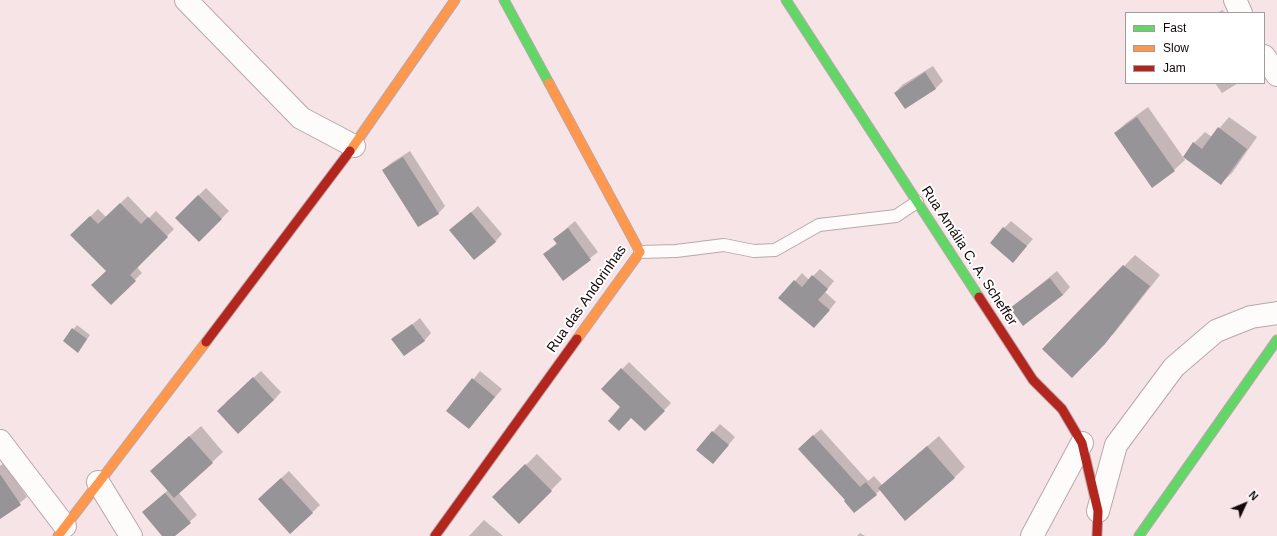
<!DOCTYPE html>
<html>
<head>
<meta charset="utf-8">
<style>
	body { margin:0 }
	#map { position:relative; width:1277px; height:536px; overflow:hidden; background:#f7e4e6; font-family:Helvetica,sans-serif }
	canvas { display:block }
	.legend { position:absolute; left:1125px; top:12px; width:140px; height:72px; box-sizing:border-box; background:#fff; border:1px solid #a19c9d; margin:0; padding:5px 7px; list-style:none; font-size:12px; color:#140709 }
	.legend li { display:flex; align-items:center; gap:8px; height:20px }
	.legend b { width:20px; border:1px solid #a19c9d }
	.north { position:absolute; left:1225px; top:484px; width:40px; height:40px; -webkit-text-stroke:3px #fff; paint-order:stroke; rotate:46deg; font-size:11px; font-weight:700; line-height:16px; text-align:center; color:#140709 }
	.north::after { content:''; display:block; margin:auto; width:14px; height:18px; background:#140709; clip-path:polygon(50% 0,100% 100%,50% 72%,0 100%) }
</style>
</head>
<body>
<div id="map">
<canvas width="1277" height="536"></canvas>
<ul class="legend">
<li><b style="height:5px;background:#63d668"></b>Fast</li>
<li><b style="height:5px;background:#ff974d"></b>Slow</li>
<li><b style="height:5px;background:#b3261e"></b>Jam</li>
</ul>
<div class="north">N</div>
</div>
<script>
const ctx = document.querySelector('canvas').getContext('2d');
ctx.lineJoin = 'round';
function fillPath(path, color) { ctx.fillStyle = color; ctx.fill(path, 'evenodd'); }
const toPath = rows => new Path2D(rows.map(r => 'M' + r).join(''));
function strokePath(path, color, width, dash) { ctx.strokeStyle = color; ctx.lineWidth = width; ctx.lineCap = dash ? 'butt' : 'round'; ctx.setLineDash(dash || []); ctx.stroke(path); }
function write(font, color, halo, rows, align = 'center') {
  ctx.font = font + ' Helvetica,sans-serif'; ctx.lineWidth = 4; ctx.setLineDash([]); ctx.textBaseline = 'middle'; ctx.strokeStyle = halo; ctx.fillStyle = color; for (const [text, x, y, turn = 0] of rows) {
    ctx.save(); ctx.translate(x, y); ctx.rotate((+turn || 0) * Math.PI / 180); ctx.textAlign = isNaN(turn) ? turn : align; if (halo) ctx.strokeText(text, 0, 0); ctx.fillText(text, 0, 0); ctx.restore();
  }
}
fillPath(toPath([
	[1223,10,1224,13,1216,13],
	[933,66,943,81,936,88,905,108,895,93,902,85],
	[1215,83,1238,83,1222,93],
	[1148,107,1185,160,1174,170,1115,133,1126,123],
	[1229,117,1257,137,1232,173,1221,183,1194,143,1205,132,1212,137],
	[410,151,445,206,438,214,383,170,391,163],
	[206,188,229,211,199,241,176,218],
	[128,196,149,218,156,211,174,229,137,267,142,273,111,303,107,271,72,235,98,209,106,217],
	[478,206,502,234,495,242,451,230],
	[575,221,598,252,563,279,544,254,557,243,554,239],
	[1011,221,1033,239,1013,261,1004,228],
	[1135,255,1160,275,1115,332,1072,377,1043,349],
	[820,269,834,281,825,292,836,302,821,320,795,281,802,273,809,280],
	[1057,271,1070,287,1063,295,1011,308],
	[420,318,431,333,424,341,393,340],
	[77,325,90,335,81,348,64,341],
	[629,362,671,403,645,430,603,389],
	[261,371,281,392,274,400,225,403],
	[480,371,502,389,469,428,448,411],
	[720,424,735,437,720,455,697,450],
	[201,426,223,452,179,493,197,515,174,536,163,536,143,512,168,490,162,461],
	[821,429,868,481,874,476,882,485,939,436,965,467,954,478,880,490,876,494,846,500,807,441],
	[537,454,562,479,519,523,494,497],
	[4,463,27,497,0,519,0,466],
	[289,471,320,505,291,533,266,492],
	[484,520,503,536,469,536],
	[860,533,865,536,857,536]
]), '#0003');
fillPath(toPath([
	[925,72,936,89,905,109,894,93],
	[1137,117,1175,171,1152,188,1114,133],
	[1218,127,1247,149,1221,185,1183,157,1193,142,1202,149],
	[403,157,439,214,418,227,382,170],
	[198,195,222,219,199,242,175,218],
	[120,203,141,224,148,217,168,237,130,275,136,281,111,305,91,285,106,271,70,235,90,216,98,224],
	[471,212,496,242,474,260,449,230],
	[1003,227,1027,246,1013,263,990,243],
	[568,228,591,260,563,281,543,254,557,244,553,239],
	[1123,265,1150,286,1105,344,1072,378,1042,349],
	[812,275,828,289,818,300,830,310,814,328,778,298,794,280,802,287],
	[1050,278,1063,295,1023,326,1010,308],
	[412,324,425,341,404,356,391,339],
	[72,328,87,339,78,353,63,341],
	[621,368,665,411,645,431,631,418,619,431,608,421,620,407,601,389],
	[253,377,274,400,238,434,217,411],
	[472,378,495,397,469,429,446,411],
	[712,431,729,445,713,464,696,450],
	[813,435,860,487,866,482,877,495,854,513,844,501,845,500,798,449],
	[189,436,213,463,174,498,150,471],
	[927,446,955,478,905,521,878,488],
	[525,464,552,491,519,524,492,497],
	[0,474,21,505,0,519],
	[281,478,313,513,290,534,258,499],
	[165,493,191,523,175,536,162,536,142,512]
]), '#979498');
const lane = toPath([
	[640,252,676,251,724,245,754,251,775,250,819,225,896,216,917,202]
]);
const street = toPath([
	[186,0,301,118,354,146],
	[1235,0,1241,13],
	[1264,56,1277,75],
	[0,441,65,526],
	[98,482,131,536],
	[1098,511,1116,445,1174,367,1216,331,1251,317,1277,313],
	[1032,536,1082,443]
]);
const fast = toPath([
	[504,0,549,83],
	[786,0,979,297],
	[1139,536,1277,340]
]);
const slow = toPath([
	[549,83,640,252,577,339],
	[350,151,455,0],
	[58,536,206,342]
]);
const jam = toPath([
	[979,297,1033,380,1062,409,1082,443,1098,511,1097,536],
	[206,342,350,151],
	[435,536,577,339]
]);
strokePath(lane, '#b8a8aa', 14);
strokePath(street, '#b8a8aa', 24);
strokePath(fast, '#b8a8aa', 11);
strokePath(slow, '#b8a8aa', 11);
strokePath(jam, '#b8a8aa', 11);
strokePath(lane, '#fefbfb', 12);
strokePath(street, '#fefbfb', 22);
strokePath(fast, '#63d668', 9);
strokePath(slow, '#ff974d', 9);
strokePath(jam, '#b3261e', 9);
write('14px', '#140709', '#fff', [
	["Rua Amália C. A. Scheffer",969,256,57],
	["Rua das Andorinhas",587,299,-55]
]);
</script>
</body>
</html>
